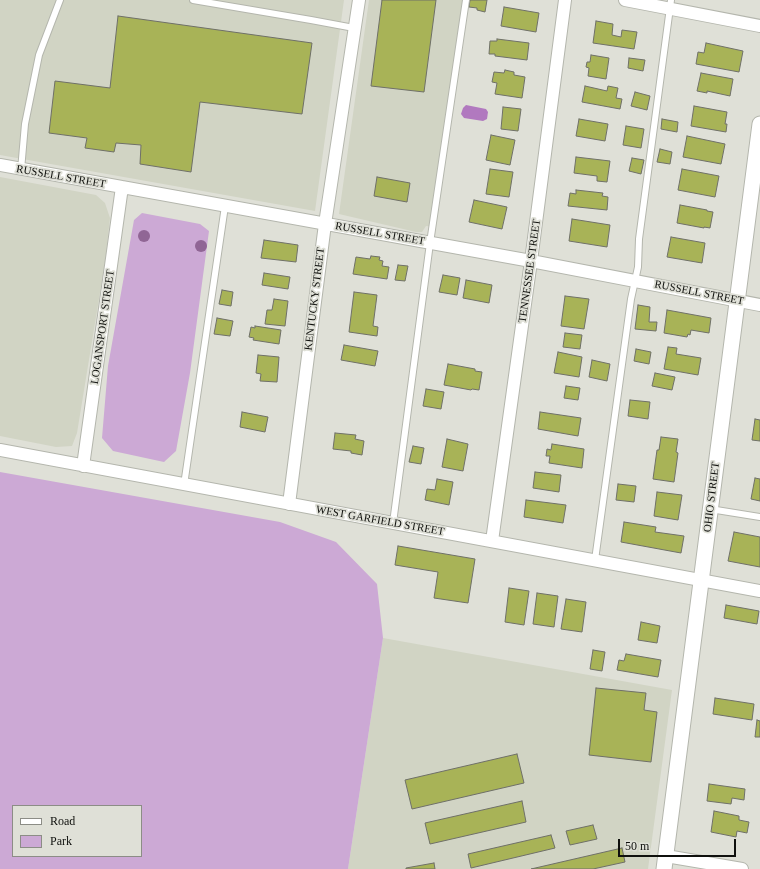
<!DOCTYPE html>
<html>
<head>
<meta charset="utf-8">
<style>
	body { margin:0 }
	#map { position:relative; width:760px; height:869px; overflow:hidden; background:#dfe0d7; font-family:Georgia,serif }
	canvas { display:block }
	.legend { position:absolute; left:12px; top:805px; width:130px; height:52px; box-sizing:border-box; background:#dfe0d7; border:1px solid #8c8d86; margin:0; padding:5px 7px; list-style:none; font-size:12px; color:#0f100d }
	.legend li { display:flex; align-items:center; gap:8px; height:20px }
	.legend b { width:20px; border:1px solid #8c8d86 }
	.scale { position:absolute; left:618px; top:839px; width:118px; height:18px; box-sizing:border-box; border:2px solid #0f100d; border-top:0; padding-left:5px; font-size:12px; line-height:14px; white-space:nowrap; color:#0f100d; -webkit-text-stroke:3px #dfe0d7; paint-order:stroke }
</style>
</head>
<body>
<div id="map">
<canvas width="760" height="869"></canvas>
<ul class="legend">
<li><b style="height:5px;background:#fff"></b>Road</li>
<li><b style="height:11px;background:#cca9d5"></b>Park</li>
</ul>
<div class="scale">50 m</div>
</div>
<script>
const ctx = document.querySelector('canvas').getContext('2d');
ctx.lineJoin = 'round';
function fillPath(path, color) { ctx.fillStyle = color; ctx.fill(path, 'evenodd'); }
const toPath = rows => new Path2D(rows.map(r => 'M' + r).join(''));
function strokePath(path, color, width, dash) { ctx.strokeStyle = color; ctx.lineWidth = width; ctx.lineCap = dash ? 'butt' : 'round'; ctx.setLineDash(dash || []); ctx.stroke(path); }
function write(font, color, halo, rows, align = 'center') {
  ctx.font = font + ' Georgia,serif'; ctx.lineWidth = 3.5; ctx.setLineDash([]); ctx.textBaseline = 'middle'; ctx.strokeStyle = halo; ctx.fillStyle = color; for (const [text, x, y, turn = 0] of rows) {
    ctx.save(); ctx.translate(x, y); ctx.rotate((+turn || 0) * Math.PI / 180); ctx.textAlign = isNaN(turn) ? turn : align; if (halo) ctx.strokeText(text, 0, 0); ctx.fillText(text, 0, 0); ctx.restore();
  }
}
fillPath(toPath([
	[0,0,344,0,315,211,0,155],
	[369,0,463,0,435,227,426,226,422,232,416,232,339,214],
	[0,177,96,195,105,203,110,218,105,262,77,433,72,446,56,447,0,436],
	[383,638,672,690,648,869,348,869]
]), '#d1d4c4');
fillPath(toPath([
	[142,213,200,224,209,231,190,373,176,451,164,462,113,451,102,438,108,366,134,220],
	[0,472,280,522,336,542,377,584,383,638,348,869,0,869],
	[13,806,141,806,141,856,13,856]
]), '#cca9d5');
fillPath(toPath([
	[466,105,486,109,488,112,487,119,483,121,464,118,461,114,463,108]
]), '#b179bf');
const building = toPath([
	[382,0,436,0,424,92,371,86,382,0],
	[470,0,487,0,485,12,477,10,477,8,469,7,470,0],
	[504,7,539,13,536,32,501,26,504,7],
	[118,16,312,43,302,114,200,102,191,172,140,164,141,145,116,143,114,152,85,148,87,138,49,133,55,81,110,88,118,16],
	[596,21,613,24,612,35,621,37,622,30,637,32,634,49,593,43,596,21],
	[497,39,529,43,527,60,495,56,495,54,489,54,490,41,497,41,497,39],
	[706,43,743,51,739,72,696,64,698,52,704,53,706,43],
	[591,55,609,58,606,79,588,76,589,68,586,67,587,62,590,62,591,55],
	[629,58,645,60,643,71,628,68,629,58],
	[505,70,514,72,514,75,525,77,522,98,495,94,497,83,492,82,494,72,504,73,505,70],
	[701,73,733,79,730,96,707,91,707,93,697,91,701,73],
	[585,86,607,91,608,86,618,88,616,98,622,99,620,109,582,102,585,86],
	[635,92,650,96,647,110,631,106,635,92],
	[694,106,727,112,725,124,727,124,726,132,691,126,694,106],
	[503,107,521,109,518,131,501,129,503,107],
	[579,119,608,124,605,141,576,136,579,119],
	[662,119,678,122,677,132,661,129,662,119],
	[626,126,644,129,641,148,623,145,626,126],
	[491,135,515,140,510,165,486,160,491,135],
	[687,136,725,144,721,164,683,157,687,136],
	[660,149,672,152,670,164,657,162,660,149],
	[576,157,610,161,607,182,597,181,597,176,574,173,576,157],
	[632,158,644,160,641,174,629,171,632,158],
	[490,169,513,172,509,197,486,194,490,169],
	[682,169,719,176,715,197,678,190,682,169],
	[377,177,410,183,407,202,374,196,377,177],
	[576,190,603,193,602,196,608,197,607,210,568,206,570,193,576,194,576,190],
	[474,200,507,207,502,229,469,222,474,200],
	[680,205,707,210,707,211,713,212,710,228,704,227,704,228,677,223,680,205],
	[572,219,610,225,607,247,569,241,572,219],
	[671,237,705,243,702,263,667,257,671,237],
	[264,240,298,245,296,262,261,258,264,240],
	[371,256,380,257,379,260,383,261,382,266,389,267,387,279,353,274,356,257,370,259,371,256],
	[398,265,408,266,405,281,395,280,398,265],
	[264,273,290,277,288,289,262,285,264,273],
	[443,275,460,278,457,295,439,292,443,275],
	[466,280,492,285,489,303,463,298,466,280],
	[222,290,233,292,231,306,219,304,222,290],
	[354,292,377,295,373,326,378,327,377,336,349,332,354,292],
	[565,296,589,299,584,329,561,326,565,296],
	[274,299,288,301,285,326,265,324,267,310,272,310,274,299],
	[638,305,650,307,649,322,657,322,656,331,635,329,638,305],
	[667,310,711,318,709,333,691,330,690,335,688,334,687,337,664,333,667,310],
	[217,318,233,321,230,336,214,334,217,318],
	[255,326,281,330,279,344,253,340,254,338,249,337,251,327,255,328,255,326],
	[565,333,582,335,580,349,563,347,565,333],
	[344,345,378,351,375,366,341,360,344,345],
	[668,347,677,348,676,354,701,358,698,375,664,369,668,347],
	[636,349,651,352,649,364,634,361,636,349],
	[558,352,582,357,579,377,554,373,558,352],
	[258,355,279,357,277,382,260,381,261,374,256,373,258,355],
	[592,360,610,364,607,381,589,377,592,360],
	[448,364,475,369,475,371,482,372,479,390,472,389,471,390,444,385,448,364],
	[655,373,675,377,672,390,652,386,655,373],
	[566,386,580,388,578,400,564,398,566,386],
	[426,389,444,392,441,409,423,406,426,389],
	[630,400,650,402,648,419,628,416,630,400],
	[242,412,268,417,265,432,240,427,242,412],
	[540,412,581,418,578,436,538,429,540,412],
	[755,419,760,420,760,441,752,440,755,419],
	[335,433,356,435,355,439,364,441,362,455,351,453,351,451,333,449,335,433],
	[661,437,678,439,676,452,678,453,674,482,653,479,657,450,659,450,661,437],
	[447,439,468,444,463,471,442,467,447,439],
	[552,444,584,449,582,468,549,463,550,456,546,456,547,449,551,450,552,444],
	[413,446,424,448,421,464,409,462,413,446],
	[535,472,561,475,559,492,533,488,535,472],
	[755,478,760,479,760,501,751,499,755,478],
	[437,479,453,482,449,505,425,500,427,489,435,490,437,479],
	[618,484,636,486,634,502,616,500,618,484],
	[657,492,682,495,678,520,654,516,657,492],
	[526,500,566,505,563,523,524,517,526,500],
	[624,522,656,527,655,532,684,536,681,553,621,542,624,522],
	[734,532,760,537,760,567,728,561,734,532],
	[398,546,475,559,468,603,434,598,438,572,395,565,398,546],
	[509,588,529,591,524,625,505,622,509,588],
	[537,593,558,596,554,627,533,624,537,593],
	[566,599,586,602,582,632,561,629,566,599],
	[726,605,759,611,757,624,724,618,726,605],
	[641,622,660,626,657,643,638,640,641,622],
	[593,650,605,652,602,671,590,669,593,650],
	[626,654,661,660,658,677,617,670,619,660,624,661,626,654],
	[596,688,646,693,644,710,657,712,651,762,589,755,596,688],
	[715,698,754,704,752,720,713,714,715,698],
	[757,720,760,721,760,737,755,737,757,720],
	[517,754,524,783,412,809,405,780,517,754],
	[709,784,745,789,744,800,732,798,731,804,707,801,709,784],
	[522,801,526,822,430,844,425,823,522,801],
	[714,811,739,816,739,820,749,822,747,833,737,831,736,837,711,832,714,811],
	[593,825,597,839,570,845,566,831,593,825],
	[551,835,555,848,471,868,468,854,551,835],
	[622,848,625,862,593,869,531,869,622,848],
	[434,863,435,869,406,869,406,868,434,863]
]);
fillPath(building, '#a8b357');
strokePath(building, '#6f7068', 1);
const service = toPath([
	[193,0,311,20,354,28],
	[21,170,25,124,39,55,60,0],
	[184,485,225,206],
	[710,509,760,517],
	[393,523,430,243,466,0],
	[595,560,631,299,638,267,639,239,671,0]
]);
const minor = toPath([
	[625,0,760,26],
	[0,165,531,261,760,305],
	[0,450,760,591],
	[83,466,122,187],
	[289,504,325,224,359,0],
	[492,541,531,261,565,0],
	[666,856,742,869]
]);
const tertiary = toPath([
	[664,869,760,124]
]);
strokePath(service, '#b4b6ad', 8);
strokePath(minor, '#b4b6ad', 14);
strokePath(tertiary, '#b4b6ad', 17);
strokePath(service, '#fff', 6);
strokePath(minor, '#fff', 12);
strokePath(tertiary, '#fff', 15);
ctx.fillStyle = '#906695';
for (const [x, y] of [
	[144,236],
	[201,246]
]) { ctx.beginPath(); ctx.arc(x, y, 6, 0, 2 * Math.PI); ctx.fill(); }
write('11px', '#0f100d', '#dfe0d7', [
	["RUSSELL STREET",61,177,10],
	["RUSSELL STREET",380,234,10],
	["TENNESSEE STREET",530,271,-82],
	["RUSSELL STREET",699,293,11],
	["KENTUCKY STREET",315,299,-83],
	["LOGANSPORT STREET",103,327,-82],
	["OHIO STREET",712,497,-83],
	["WEST GARFIELD STREET",380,521,10]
]);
</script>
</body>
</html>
